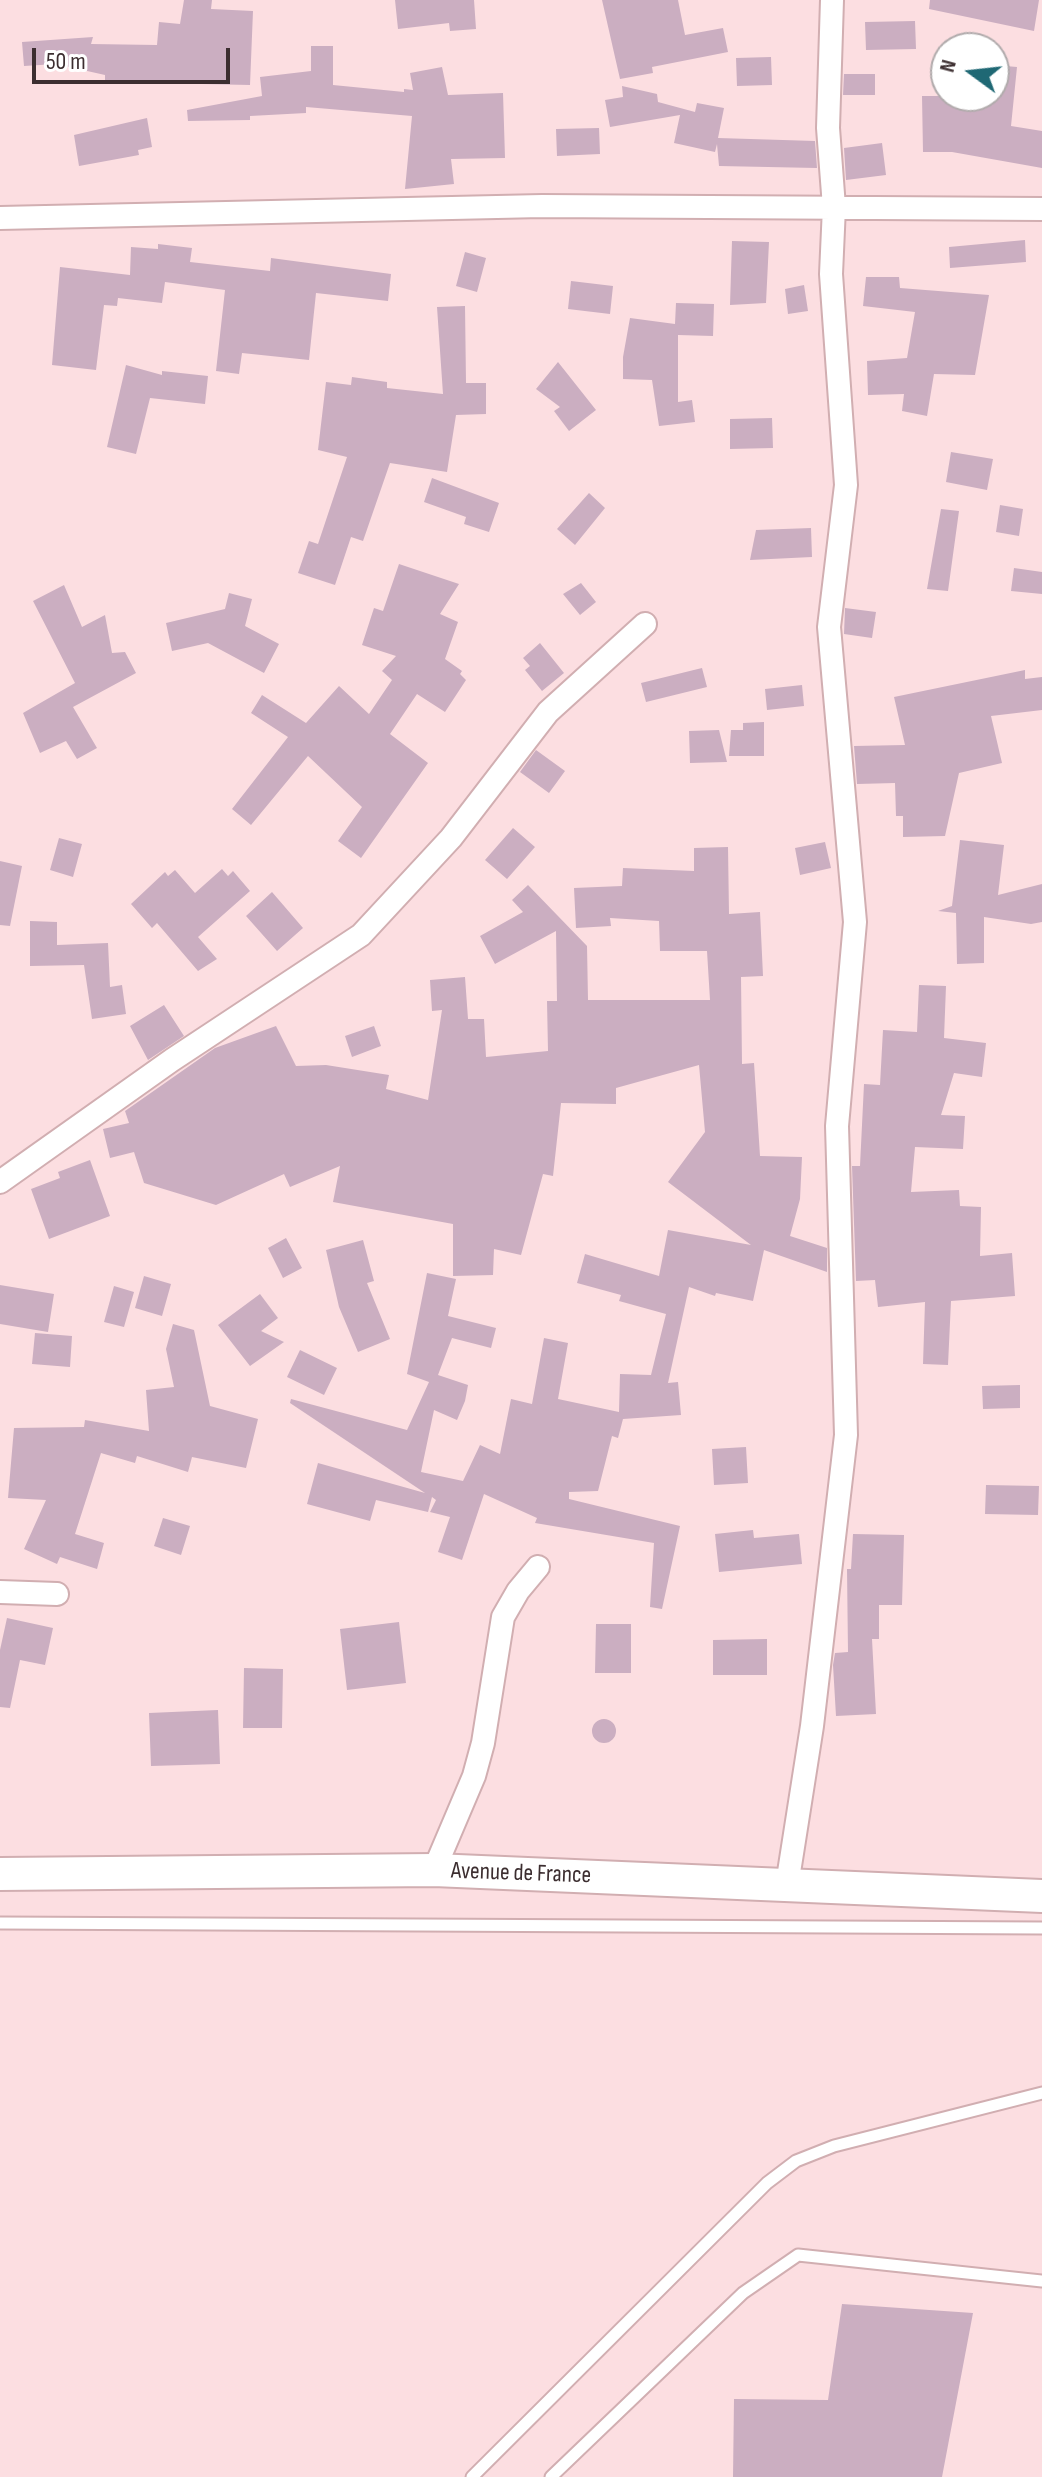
<!DOCTYPE html>
<html>
<head>
<meta charset="utf-8">
<style>
	body { margin:0 }
	#map { position:relative; width:1042px; height:2477px; overflow:hidden; background:#fcdee1; font-family:"Sofia Sans Condensed",sans-serif }
	canvas { display:block }
	.north { position:absolute; left:930px; top:32px; width:80px; height:80px; box-sizing:border-box; background:#fff; border:2px solid #b1abac; border-radius:50%; rotate:285deg; font-size:22px; font-weight:700; line-height:32px; text-align:center; color:#3c2e30 }
	.north::after { content:''; display:block; margin:auto; width:28px; height:36px; background:#1f6874; clip-path:polygon(50% 0,100% 100%,50% 72%,0 100%) }
	.scale { position:absolute; left:32px; top:48px; width:198px; height:36px; box-sizing:border-box; border:4px solid #3c2e30; border-top:0; padding-left:10px; font-size:24px; line-height:28px; white-space:nowrap; color:#3c2e30; -webkit-text-stroke:6px #fff; paint-order:stroke }
</style>
</head>
<body>
<div id="map">
<canvas width="1042" height="2477"></canvas>
<div class="north">N</div>
<div class="scale">50 m</div>
</div>
<script>
const ctx = document.querySelector('canvas').getContext('2d');
ctx.lineJoin = 'round';
function fillPath(path, color) { ctx.fillStyle = color; ctx.fill(path, 'evenodd'); }
const toPath = rows => new Path2D(rows.map(r => 'M' + r).join(''));
function strokePath(path, color, width, dash) { ctx.strokeStyle = color; ctx.lineWidth = width; ctx.lineCap = dash ? 'butt' : 'round'; ctx.setLineDash(dash || []); ctx.stroke(path); }
function write(font, color, halo, rows, align = 'center') {
  ctx.font = font + ' "Sofia Sans Condensed",sans-serif'; ctx.lineWidth = 8; ctx.setLineDash([]); ctx.textBaseline = 'middle'; ctx.strokeStyle = halo; ctx.fillStyle = color; for (const [text, x, y, turn = 0] of rows) {
    ctx.save(); ctx.translate(x, y); ctx.rotate((+turn || 0) * Math.PI / 180); ctx.textAlign = isNaN(turn) ? turn : align; if (halo) ctx.strokeText(text, 0, 0); ctx.fillText(text, 0, 0); ctx.restore();
  }
}
fillPath(toPath([
	[184,0,212,0,211,9,253,11,250,85,105,82,105,75,56,64,24,66,22,42,93,37,91,44,157,45,159,22,180,24],
	[395,0,474,0,476,29,450,31,449,23,398,29],
	[602,0,678,0,685,35,723,28,728,52,652,67,653,73,620,79],
	[930,0,1039,0,1034,31,929,9],
	[915,21,916,49,866,50,865,22],
	[311,46,333,46,333,85,404,92,404,89,413,90,410,73,442,67,448,95,503,93,505,158,451,159,454,184,405,189,412,116,306,107,306,113,250,116,250,120,188,121,187,110,262,96,260,77,311,71],
	[771,57,772,85,737,86,736,58],
	[994,65,1017,67,1011,126,1042,131,1042,168,952,152,923,152,922,96,994,96],
	[844,74,875,74,875,95,843,95],
	[622,86,657,94,658,102,695,112,697,103,724,108,718,138,815,141,817,168,719,166,717,144,715,152,674,143,680,115,610,127,605,100,623,97],
	[147,118,152,147,138,150,139,155,79,166,74,135],
	[599,128,600,154,557,156,556,129],
	[882,143,886,175,846,180,844,148],
	[1025,240,1026,262,950,268,949,247],
	[732,241,769,242,766,303,730,305],
	[158,244,192,248,190,262,270,271,271,258,391,274,388,301,316,293,309,360,242,353,239,374,216,371,225,290,165,282,162,303,118,298,117,306,104,305,96,370,52,365,60,267,130,275,131,247,158,249],
	[465,252,486,258,477,292,456,286],
	[866,277,899,277,900,288,989,295,975,375,934,374,927,416,902,411,904,394,868,395,867,361,907,358,915,312,863,306],
	[571,281,613,286,610,314,568,309],
	[804,285,808,311,788,314,785,289],
	[676,303,714,304,713,336,678,335,678,402,692,400,695,422,659,426,652,380,623,379,623,357,630,318,675,324],
	[465,306,466,383,486,383,486,414,456,415,447,472,390,463,363,541,351,537,335,585,298,573,309,541,318,544,347,457,318,450,326,382,351,385,352,377,387,382,387,388,443,394,437,307],
	[558,362,596,410,569,431,554,411,560,407,536,389],
	[126,365,162,375,162,371,208,376,205,404,150,398,136,454,107,447],
	[772,418,773,448,730,449,730,419],
	[951,452,993,459,987,490,946,482],
	[432,478,499,503,489,532,464,524,466,517,424,502],
	[589,493,605,508,575,545,557,529],
	[1000,505,1023,509,1019,536,996,532],
	[941,509,959,511,948,591,927,589],
	[811,528,812,557,750,560,756,530],
	[399,564,459,584,440,614,458,622,445,659,462,671,460,674,466,680,445,712,417,694,390,734,428,763,361,858,338,841,362,807,308,756,251,825,232,809,288,737,251,713,262,695,306,723,339,686,369,714,392,680,382,671,396,656,362,645,374,608,383,611],
	[1014,568,1042,572,1042,594,1011,591],
	[581,583,596,602,580,615,563,594],
	[64,585,82,627,105,615,112,653,125,652,136,673,73,707,97,748,77,759,66,741,40,753,23,713,75,683,33,601],
	[229,593,252,599,245,626,279,644,264,673,208,643,172,651,166,623,225,609],
	[845,608,876,612,872,638,844,634],
	[540,643,564,673,542,691,525,670,530,666,523,658],
	[702,668,707,687,646,702,641,683],
	[1025,670,1025,679,1042,677,1042,710,991,716,1002,763,959,773,945,836,903,837,903,816,896,816,895,783,857,784,854,746,905,745,894,697],
	[802,685,804,706,767,710,765,689],
	[764,722,764,756,729,756,731,730,743,730,743,723],
	[719,730,727,762,690,763,689,731],
	[536,750,565,771,549,793,520,772],
	[513,828,535,847,507,879,485,860],
	[59,838,82,844,73,877,50,870],
	[960,840,1004,845,998,895,1042,884,1042,922,1031,924,984,917,984,963,957,964,956,913,938,911,952,906],
	[825,842,831,868,800,875,795,848],
	[728,847,729,914,760,912,763,976,741,977,742,1064,754,1063,760,1156,802,1157,800,1199,790,1236,827,1248,827,1272,764,1250,753,1301,716,1293,715,1296,689,1287,668,1383,678,1382,681,1415,623,1419,618,1438,612,1436,598,1491,569,1492,569,1499,680,1526,662,1609,650,1607,654,1543,535,1523,537,1518,484,1494,462,1560,438,1552,450,1517,430,1512,436,1500,432,1497,428,1512,376,1500,370,1521,307,1504,318,1463,425,1493,290,1403,291,1399,407,1430,429,1382,407,1374,427,1273,456,1279,448,1316,496,1328,491,1348,452,1338,438,1375,468,1385,465,1401,457,1420,434,1410,421,1472,463,1481,480,1445,500,1454,511,1399,532,1404,544,1338,568,1343,558,1399,619,1412,620,1374,651,1375,666,1314,619,1301,621,1295,577,1283,585,1254,659,1276,668,1230,751,1245,668,1182,705,1132,699,1065,616,1088,616,1104,561,1103,553,1176,543,1174,521,1255,494,1249,493,1275,453,1276,453,1224,333,1202,340,1166,290,1187,284,1174,216,1205,144,1183,134,1152,110,1158,103,1129,129,1123,125,1111,215,1048,276,1026,296,1066,326,1065,389,1075,386,1089,428,1100,442,1010,432,1011,430,980,465,977,468,1019,484,1019,486,1057,548,1051,547,1001,557,1001,556,931,495,964,480,936,523,912,512,900,528,885,587,946,588,1000,710,1000,707,951,660,951,659,921,610,918,611,926,576,928,574,888,622,886,623,868,694,871,694,848],
	[0,861,22,866,10,926,0,925],
	[222,869,228,876,233,871,250,891,198,937,217,959,198,971,157,923,152,928,131,904,165,872,168,876,175,870,195,893],
	[272,892,303,928,277,951,246,916],
	[30,921,57,922,57,945,108,943,110,987,122,985,126,1014,92,1019,84,965,30,966],
	[919,985,946,986,944,1038,986,1043,982,1077,954,1073,941,1115,965,1116,963,1149,915,1147,911,1192,959,1190,960,1206,981,1207,980,1256,1012,1253,1015,1296,951,1301,948,1365,923,1364,925,1302,878,1307,875,1280,856,1281,852,1166,860,1166,864,1084,880,1085,883,1030,917,1032],
	[164,1005,184,1036,148,1060,130,1026],
	[374,1026,381,1046,352,1057,345,1036],
	[90,1160,110,1216,49,1239,31,1189,60,1178,58,1172],
	[286,1238,302,1268,283,1278,268,1248],
	[363,1240,374,1281,367,1283,390,1339,358,1352,339,1307,326,1250],
	[144,1276,171,1284,162,1316,135,1308],
	[0,1285,54,1294,48,1332,0,1324],
	[114,1286,134,1292,124,1327,104,1322],
	[260,1294,278,1318,261,1331,284,1342,250,1366,218,1325],
	[173,1324,194,1330,210,1406,258,1419,246,1468,192,1457,188,1472,137,1456,135,1463,101,1453,75,1534,104,1543,97,1569,60,1557,57,1564,24,1549,46,1500,8,1498,14,1428,84,1427,85,1420,149,1431,146,1390,174,1387,166,1349],
	[35,1333,72,1336,70,1367,32,1364],
	[300,1350,337,1368,324,1395,287,1377],
	[1020,1385,1020,1408,983,1409,982,1386],
	[746,1447,748,1483,714,1485,712,1449],
	[986,1485,1039,1486,1038,1515,985,1514],
	[163,1518,190,1526,181,1555,154,1546],
	[753,1530,754,1538,799,1534,802,1564,719,1572,715,1534],
	[853,1534,904,1535,902,1605,879,1605,879,1639,872,1639,876,1714,836,1716,833,1665,835,1653,848,1652,847,1569,851,1569],
	[7,1618,53,1628,45,1665,20,1660,10,1708,0,1707,0,1650],
	[399,1622,406,1683,347,1690,340,1629],
	[596,1624,631,1624,631,1673,595,1673],
	[767,1639,767,1675,713,1675,713,1640],
	[244,1668,283,1669,282,1728,243,1728],
	[218,1710,220,1764,151,1766,149,1713],
	'592 1731a12 12 0 1 1 24 0a12 12 0 1 1-24 0Z',
	[842,2304,973,2313,942,2477,733,2477,734,2399,828,2400]
]), '#cbaec1');
const lane = toPath([
	[0,1923,1042,1928],
	[472,2477,767,2183,796,2161,834,2146,1042,2093],
	[551,2477,743,2293,798,2255,1042,2281]
]);
const street = toPath([
	[0,218,542,206,1042,209],
	[0,1182,172,1060,361,935,451,838,548,712,645,624],
	[0,1592,57,1594],
	[434,1870,474,1776,483,1743,503,1617,518,1591,538,1567],
	[787,1885,812,1726,846,1435,837,1126,855,922,829,627,846,485,831,274,834,207,828,128,832,0]
]);
const secondary = toPath([
	[0,1874,434,1870,1042,1896]
]);
strokePath(lane, '#d1aeb1', 15);
strokePath(street, '#d1aeb1', 26);
strokePath(secondary, '#d1aeb1', 36);
strokePath(lane, '#fff', 11);
strokePath(street, '#fff', 22);
strokePath(secondary, '#fff', 32);
write('24px', '#3c2e30', '#fff', [
	["Avenue de France",521,1874,2]
]);
</script>
</body>
</html>
